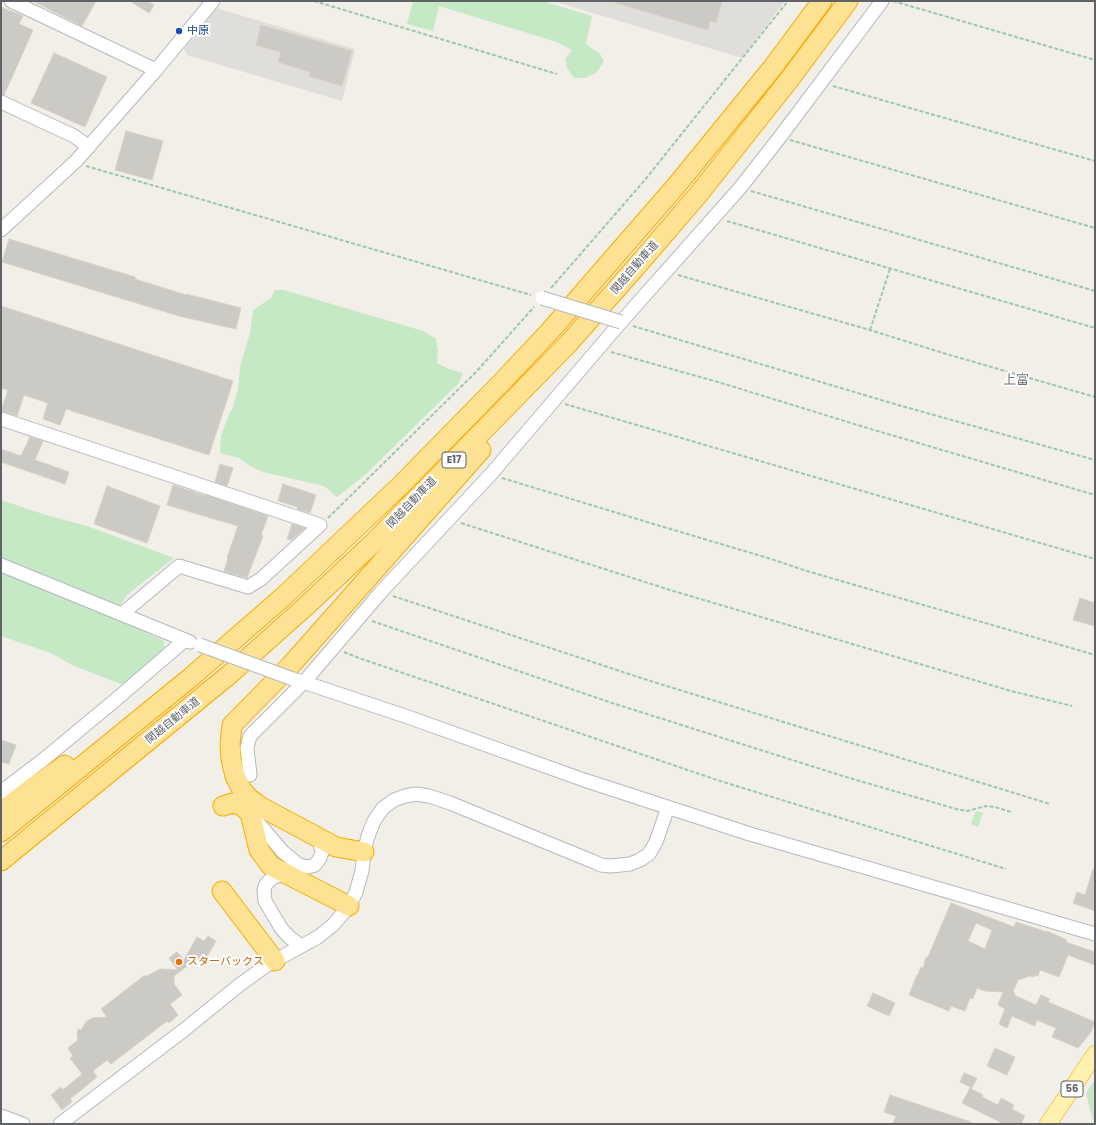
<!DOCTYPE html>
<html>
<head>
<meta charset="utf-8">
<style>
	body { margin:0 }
	#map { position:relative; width:1096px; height:1125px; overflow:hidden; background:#f1efe8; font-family:Poppins,sans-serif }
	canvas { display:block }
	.frame { position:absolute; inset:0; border:2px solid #5f6368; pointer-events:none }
</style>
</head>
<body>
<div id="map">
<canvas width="1096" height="1125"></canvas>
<div class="frame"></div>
</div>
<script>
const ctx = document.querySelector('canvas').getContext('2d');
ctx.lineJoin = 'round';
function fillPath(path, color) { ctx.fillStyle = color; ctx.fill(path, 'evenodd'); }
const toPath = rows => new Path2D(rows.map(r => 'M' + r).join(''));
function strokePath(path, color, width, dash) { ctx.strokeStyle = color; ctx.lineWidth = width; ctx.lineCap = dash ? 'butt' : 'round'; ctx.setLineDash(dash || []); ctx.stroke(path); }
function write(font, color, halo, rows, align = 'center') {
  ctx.font = font + ' Poppins,"Noto Sans JP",sans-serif'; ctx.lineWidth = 4; ctx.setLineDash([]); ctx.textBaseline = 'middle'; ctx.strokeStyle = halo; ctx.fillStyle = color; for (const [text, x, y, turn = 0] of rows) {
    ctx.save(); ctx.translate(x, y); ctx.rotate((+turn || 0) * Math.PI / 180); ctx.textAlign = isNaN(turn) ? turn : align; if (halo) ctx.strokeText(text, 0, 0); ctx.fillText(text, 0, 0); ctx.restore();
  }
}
fillPath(toPath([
	[553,1,785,1,742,58],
	[216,8,355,49,342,101,187,55,184,49]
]), '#e0deda');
fillPath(toPath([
	[408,1,542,1,592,16,586,44,600,54,604,61,597,72,585,78,574,78,567,68,565,59,572,50,557,42,439,6,433,31,407,24,413,2],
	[275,290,284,290,423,331,436,339,438,350,437,363,449,369,463,373,458,384,366,474,337,497,324,486,263,472,252,467,239,458,220,453,221,436,228,417,233,407,238,389,240,367,250,333,253,310,271,298],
	[1,500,46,515,87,526,174,558,142,583,127,595,115,613,133,626,164,641,165,650,130,681,121,684,72,665,51,653,1,636],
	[976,811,983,813,978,827,971,824],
	[1095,1080,1095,1124,1094,1124,1086,1093]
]), '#c5e8c5');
const building = toPath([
	[33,1,96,1,82,26,33,1],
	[130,1,147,1,154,5,149,13,130,1],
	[617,1,722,1,716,23,710,21,708,30,616,3,617,1],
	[1,7,23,16,19,24,33,30,4,95,1,94,1,7],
	[261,25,352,51,342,86,309,76,310,72,278,62,281,52,256,45,261,25],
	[54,53,107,77,85,127,31,103,54,53],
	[126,131,163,141,152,180,115,170,126,131],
	[9,239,135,277,135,279,186,295,186,294,241,308,236,329,179,316,2,262,9,239],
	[1,306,233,381,209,455,66,409,60,425,43,419,48,403,24,395,17,416,1,411,8,390,1,388,1,306],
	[30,437,43,441,35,460,69,472,65,484,1,462,1,449,21,456,30,437],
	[220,464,233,468,227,486,215,482,220,464],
	[283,484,316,495,310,513,297,509,298,507,278,501,283,484],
	[173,485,206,496,206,495,268,516,261,535,263,536,247,578,224,571,228,558,227,558,238,526,167,505,173,485],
	[107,486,160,506,147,543,94,524,107,486],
	[292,524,305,528,291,540,287,539,292,524],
	[1080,598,1095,603,1095,626,1073,620,1080,598],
	[1,740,16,745,9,764,1,762,1,740],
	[1093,869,1095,870,1095,911,1073,903,1077,892,1085,895,1093,869],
	[951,903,1014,927,1016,922,1047,932,1047,931,1067,940,1066,942,1095,952,1095,965,1068,955,1059,977,1040,970,1038,976,1035,975,1034,977,1030,976,1018,980,1013,992,1015,993,1014,995,1036,1005,1041,995,1050,999,1048,1002,1095,1022,1091,1032,1078,1048,1052,1037,1056,1028,1037,1020,1035,1026,1012,1016,1007,1028,999,1024,1005,1009,998,1005,1003,992,985,991,977,988,973,999,970,998,965,1011,951,1006,949,1011,909,995,917,975,918,975,921,967,923,968,926,957,928,957,951,903],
	[976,923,992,930,985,949,968,941,976,923],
	[208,936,216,941,204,962,196,957,194,961,174,976,174,984,182,995,170,1004,178,1015,169,1023,167,1021,111,1064,107,1060,93,1071,97,1077,70,1099,72,1102,62,1110,51,1095,61,1087,63,1090,82,1074,70,1058,73,1056,68,1048,78,1040,77,1034,78,1029,81,1030,86,1022,92,1018,107,1017,101,1009,145,975,145,977,160,969,178,970,169,958,177,952,184,960,197,937,204,941,208,936],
	[873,993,895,1003,889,1016,867,1006,873,993],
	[995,1048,1015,1057,1007,1075,987,1066,995,1048],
	[964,1073,977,1078,972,1088,960,1082,964,1073],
	[970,1088,983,1095,982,1097,998,1105,1001,1098,1014,1105,1012,1109,1025,1116,1021,1124,1004,1124,962,1103,970,1088],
	[890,1095,971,1122,971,1124,893,1124,896,1116,884,1112,890,1095]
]);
fillPath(building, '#cccac5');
strokePath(building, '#d6d1c6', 1);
const minor = toPath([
	[11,1,156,70],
	[1,102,74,136,89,147],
	[1,230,76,161,156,70,213,1],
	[1,419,320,525,261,579,248,587,179,566,122,614],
	[1,565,190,642],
	[297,680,408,717,584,780,750,834,1095,934],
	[250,775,247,748,250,736,304,682,381,592,491,474,621,322,740,188,780,137,882,1],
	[1,792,43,760,113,702,185,640],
	[253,817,283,852,299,865,308,867,315,865,320,858,322,852,320,843,312,835],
	[286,873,272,878,266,884,264,890,265,901,281,928,289,937,301,946],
	[1,1116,23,1124],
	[60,1124,184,1030,238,986,267,965,318,937,333,925,349,906,356,892,362,871,364,852,368,836,374,821,383,808,394,800,405,796,416,794,429,796,450,803,592,861,601,865,611,866,630,864,640,860,649,854,656,842,668,807]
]);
const major = toPath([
	[1048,1124,1095,1054]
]);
const highway = toPath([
	[223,806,232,803,242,806,250,813,259,850,271,866,349,906],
	[1,811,65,765],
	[1,832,190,678,283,597,401,485,501,383,550,331,676,186,773,67,822,1],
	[364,852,336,847,261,807,249,798,242,790,235,776,231,759,230,744,232,725,290,666,481,450],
	[1,861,230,674,306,606,372,544,568,344,641,261,697,196,789,80,848,1],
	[222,891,275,961]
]);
strokePath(minor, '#b5b8bc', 15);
strokePath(major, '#f2c960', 18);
strokePath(highway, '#f9ab00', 21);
strokePath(toPath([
	[314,1,557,74],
	[893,1,1095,60],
	[833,86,1095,161],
	[790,140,1095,228],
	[86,166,531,295],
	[751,191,1095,291],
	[727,221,1095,328],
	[678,275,870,330,943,353,1095,397],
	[551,288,644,181,788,1],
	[633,326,898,405,1095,460],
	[870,330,890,269],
	[611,352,718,382,864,427,1095,495],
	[565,404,1095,559],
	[502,478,657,525,768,558,807,571,1095,655],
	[328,518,477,371,534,307],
	[461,523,670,590,1011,691,1072,706],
	[393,596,644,679,1050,804],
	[372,621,612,703,846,777,956,809,967,811,986,806,995,807,1011,812],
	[344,652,359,658,717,780,1006,869]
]), '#9cc7a9', 2, [4, 2]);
strokePath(minor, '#fff', 13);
strokePath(major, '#fff2af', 16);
strokePath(highway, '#fde293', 19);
const minorBridge = toPath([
	[542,298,621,322],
	[200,645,293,679]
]);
strokePath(minorBridge, '#b5b8bc', 15, []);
strokePath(minorBridge, '#fff', 13);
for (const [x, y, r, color] of [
	[179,31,4,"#1a4fb4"],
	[179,962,4,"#e8710a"]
]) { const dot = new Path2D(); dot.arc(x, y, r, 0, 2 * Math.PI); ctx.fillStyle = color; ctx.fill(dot); strokePath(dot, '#fff', 1.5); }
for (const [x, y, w] of [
	[454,460,24],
	[1072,1089,22]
]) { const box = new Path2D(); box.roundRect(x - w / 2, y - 8, w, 16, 3); ctx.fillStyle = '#fff'; ctx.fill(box); strokePath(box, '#5f6368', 1); }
write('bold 10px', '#5f6368', null, [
	["E17",454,460],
	["56",1072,1089]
]);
write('11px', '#164399', '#fff', [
	["中原",187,31]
], 'left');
write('11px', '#5f6368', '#fff', [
	["関越自動車道",635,268,-49],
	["関越自動車道",412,503,-46],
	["関越自動車道",173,721,-39]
]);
write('11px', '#c56008', '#fff', [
	["スターバックス",187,962]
], 'left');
write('13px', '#70757a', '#fff', [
	["上富",1016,381]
]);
</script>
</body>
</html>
